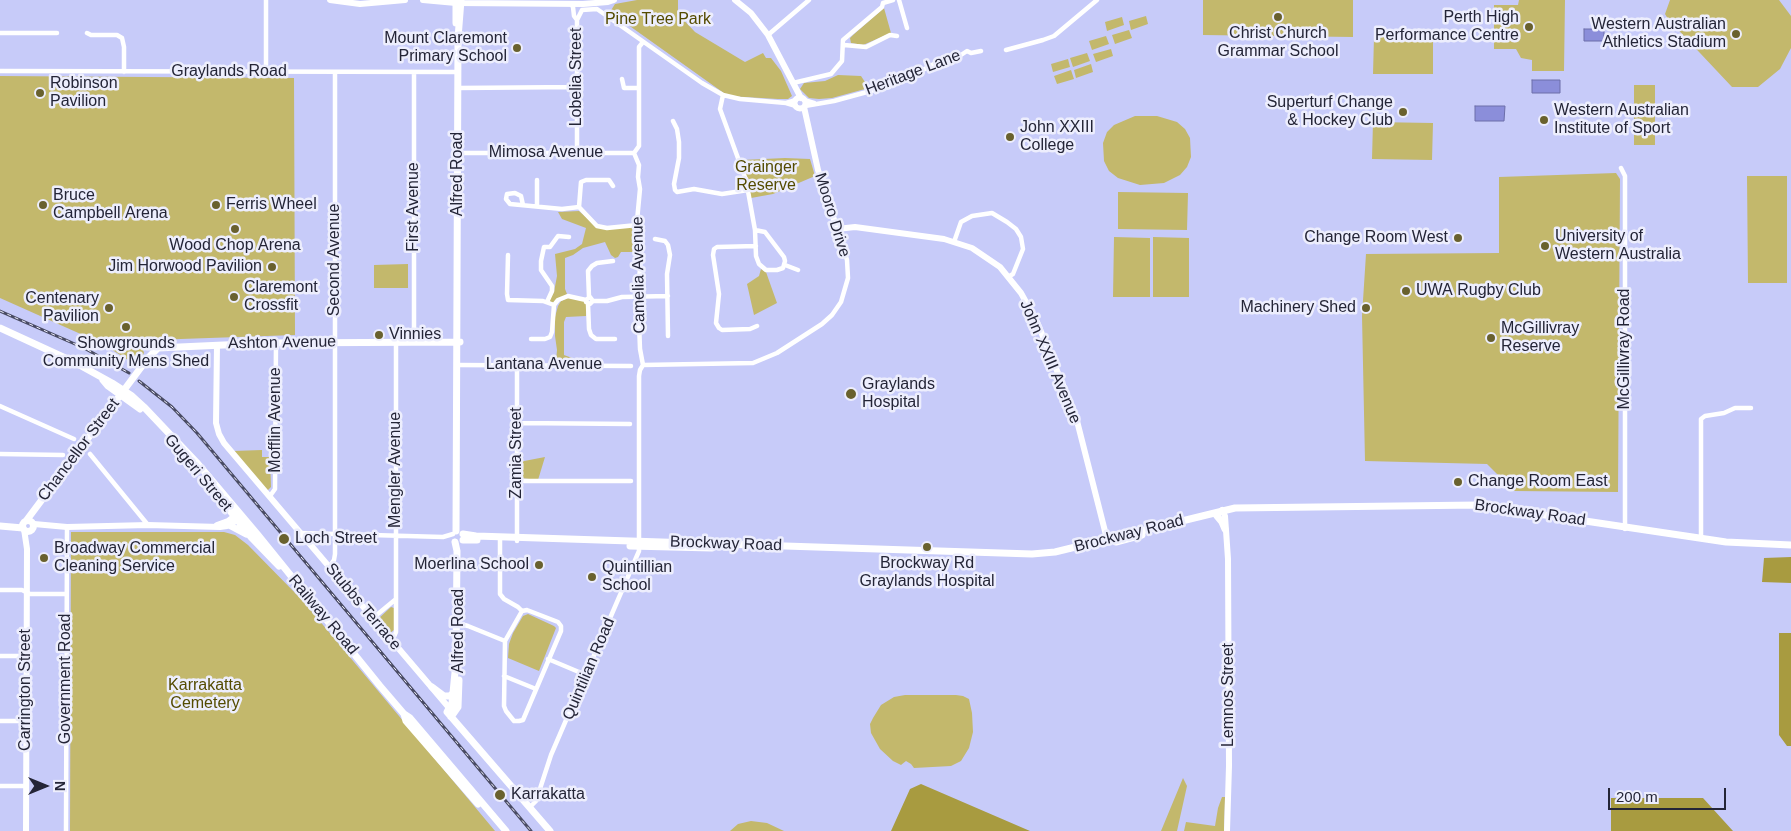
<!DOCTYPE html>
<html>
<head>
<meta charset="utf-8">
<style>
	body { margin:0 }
	#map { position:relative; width:1791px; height:831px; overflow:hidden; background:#c7cbf9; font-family:Arial,sans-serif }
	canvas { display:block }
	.north { position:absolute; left:20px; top:761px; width:50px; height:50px; -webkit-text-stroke:4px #edeefd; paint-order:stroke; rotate:90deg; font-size:14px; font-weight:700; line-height:20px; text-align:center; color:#242537 }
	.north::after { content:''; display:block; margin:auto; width:18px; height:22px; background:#242537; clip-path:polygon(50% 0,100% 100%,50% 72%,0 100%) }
	.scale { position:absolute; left:1608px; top:788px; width:118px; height:22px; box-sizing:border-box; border:2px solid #242537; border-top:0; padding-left:6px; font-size:15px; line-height:18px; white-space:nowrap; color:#242537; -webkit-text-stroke:4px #edeefd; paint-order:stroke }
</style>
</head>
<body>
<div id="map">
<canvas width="1791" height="831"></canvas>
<div class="north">N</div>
<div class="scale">200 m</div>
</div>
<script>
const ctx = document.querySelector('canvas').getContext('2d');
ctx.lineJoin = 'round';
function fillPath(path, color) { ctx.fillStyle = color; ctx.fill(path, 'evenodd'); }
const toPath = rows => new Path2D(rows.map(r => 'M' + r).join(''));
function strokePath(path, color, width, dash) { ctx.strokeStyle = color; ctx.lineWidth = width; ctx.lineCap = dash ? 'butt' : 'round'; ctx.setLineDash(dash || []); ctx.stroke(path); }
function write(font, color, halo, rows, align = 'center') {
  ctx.font = font + ' Arial,sans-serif'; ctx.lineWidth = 5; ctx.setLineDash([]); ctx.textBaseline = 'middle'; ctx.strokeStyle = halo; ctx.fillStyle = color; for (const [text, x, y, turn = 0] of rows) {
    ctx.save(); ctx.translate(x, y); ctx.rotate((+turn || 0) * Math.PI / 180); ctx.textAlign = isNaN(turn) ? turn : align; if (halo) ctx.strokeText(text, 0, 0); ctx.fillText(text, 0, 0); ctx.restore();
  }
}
fillPath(toPath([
	[637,0,678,0,678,14,695,32,745,62,763,53,766,58,771,58,781,71,792,96,788,99,778,99,728,96,610,12,615,4],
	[1203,0,1353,0,1353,37,1203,35],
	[1519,0,1565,0,1564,71,1532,71,1532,60,1521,58,1516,49,1494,49,1494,5,1518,5],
	[1670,0,1779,0,1791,16,1791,48,1780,69,1758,87,1732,87,1668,19,1665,14],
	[884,8,891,33,863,45,851,43,850,38,853,35],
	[1146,16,1148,24,1131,30,1129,21],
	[1122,17,1124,25,1107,31,1105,22],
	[1129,30,1132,38,1115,44,1112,35],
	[1106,36,1109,44,1092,50,1089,41],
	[1374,37,1433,37,1433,74,1373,74],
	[1111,49,1113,56,1096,62,1093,54],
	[1087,53,1090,61,1073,67,1070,58],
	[1068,59,1070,67,1053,72,1051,64],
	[1091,64,1093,72,1076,78,1074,70],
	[1071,70,1074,79,1057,84,1054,76],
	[838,75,861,76,865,82,865,89,832,98,819,99,809,98,800,89,804,83,825,81],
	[0,76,294,78,295,335,152,340,141,343,144,353,136,365,103,344,0,298],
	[1634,85,1655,85,1655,145,1634,145],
	[1135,116,1157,116,1177,122,1185,129,1190,138,1191,157,1187,167,1180,175,1164,183,1140,185,1118,178,1109,171,1104,161,1103,143,1107,132,1114,125],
	[1373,122,1433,123,1432,160,1372,159],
	[785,158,810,159,815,176,773,194,751,198,742,160],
	[1616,173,1620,179,1618,492,1514,491,1487,464,1365,461,1362,316,1366,254,1499,253,1499,177],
	[1747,176,1787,176,1787,283,1748,283],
	[1118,192,1188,193,1187,230,1118,229],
	[579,211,598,228,635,228,636,252,621,252,618,257,615,258,611,255,605,242,583,248,573,255,565,258,565,289,567,294,554,303,549,301,554,292,557,276,555,254,575,249,582,244,586,228,562,219,558,212],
	[1432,232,1445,232,1445,240,1432,240],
	[1114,237,1150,238,1150,297,1113,297],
	[1153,237,1189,238,1189,297,1153,297],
	[408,264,408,288,374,288,374,265],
	[761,269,766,272,777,303,754,315,747,284,759,276],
	[568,298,584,299,587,305,586,316,566,317,564,322,564,355,572,358,572,361,556,361,557,350,555,336,555,317,558,306,561,301],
	[262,450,262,457,270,457,271,487,267,491,233,451],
	[545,457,538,480,520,478,519,462],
	[71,532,224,532,235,535,248,545,303,601,495,831,70,831],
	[391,607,394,608,394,630,390,633,378,619],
	[528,614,554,626,556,628,539,671,508,658,509,644,513,633,523,616],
	[905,695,956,695,963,696,969,699,972,713,973,732,969,748,961,761,951,766,914,768,911,764,906,761,901,765,893,761,880,749,871,733,870,724,873,718,881,705,894,697],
	[1183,778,1187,786,1177,831,1161,831],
	[1222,797,1225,797,1224,831,1184,831,1186,822,1215,826,1218,808],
	[751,821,767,823,784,831,730,831,738,824]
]), '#c3b86c');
fillPath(toPath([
	[1791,557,1791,583,1762,582,1764,558],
	[1779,633,1791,633,1791,746,1787,746,1779,735],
	[921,784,1030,831,891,831,910,789],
	[1611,798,1703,798,1733,831,1611,831]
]), '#a89b40');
const water = toPath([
	[1584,29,1604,29,1604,41,1584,41,1584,29],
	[1532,80,1560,80,1560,93,1532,93,1532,80],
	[1475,106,1505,106,1504,121,1475,121,1475,106]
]);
fillPath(water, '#8b8eda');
strokePath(water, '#6c6ea9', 1);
strokePath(toPath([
	[899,0,907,28],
	[571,4,573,7,574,16,577,20,577,153],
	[577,20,582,10,597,9,702,83,723,95,740,99,786,103,796,106],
	[0,33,57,33],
	[87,33,91,35,117,35,122,38,124,47,124,72],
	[768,35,809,0],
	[844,45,866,47,890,35,897,36],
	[1006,50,1043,40,1054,36,1097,0],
	[0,71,458,72],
	[266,72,266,0],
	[622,79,624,88,639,88],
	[793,83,831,74,842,61,843,40,882,7,883,3,893,0],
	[458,88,578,87],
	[723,95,720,109,746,180,755,230,765,232,784,257,785,261,783,268,777,270,766,270,759,264,756,256,755,230],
	[804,100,814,103],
	[786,103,796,100],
	[805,106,834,101,878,89,904,80,947,57,958,57,967,51,971,53,981,51],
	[673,121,677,129,679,142,679,158,674,184,675,190,677,192,694,189,722,194,748,190],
	[458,153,634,153],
	[1621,168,1625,176,1625,529],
	[523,205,521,196,515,193,507,194,506,199,510,204,562,209,579,207,597,226,607,228,637,225],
	[537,206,537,180],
	[579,207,581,182,586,180,609,180,613,186],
	[655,239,665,241,668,245,670,255,667,274,668,336],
	[954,242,961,222,972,216,992,213,1007,222,1016,229,1021,237,1023,249,1013,274,1008,277],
	[756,246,717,247,714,249,713,255,719,294,716,323,719,328,722,330,750,329,757,326],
	[508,255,507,294,508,300,543,301,554,305],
	[785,265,798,270],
	[589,297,588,271,592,266,597,263,613,261],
	[593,301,590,297,586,300,586,302,590,304,593,301,607,301,622,297,668,296],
	[547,302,552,291,552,286,541,270,541,261,544,247,550,247,558,236,569,237],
	[588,304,589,329,591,335,596,339,615,339],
	[531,339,545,339,550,337,552,332,554,305,558,300,568,296,586,300],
	[414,341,414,72],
	[457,365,631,366],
	[643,365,753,363,777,353,822,324,832,315,841,302,848,278,847,260,837,229],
	[0,406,74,439],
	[517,423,630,424],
	[0,454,63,455],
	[90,454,148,525],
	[517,481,631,481],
	[270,496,275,489,276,342],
	[300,533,443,537,453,534],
	[500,537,500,594,504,599,518,607,522,611],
	[1701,538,1701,419,1705,416,1724,413,1735,408,1751,408],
	[517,541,517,366],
	[329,567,334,560,335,554,335,72],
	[0,590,22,590,30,594,66,594],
	[527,610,558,622,561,626,561,631,523,720,519,721,514,721,506,711,504,706,505,641,522,611,527,610],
	[373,618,396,599],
	[457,623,468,626,505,641],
	[392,641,396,632,396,341],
	[0,656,26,656],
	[548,659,586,675],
	[504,676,536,689],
	[0,721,26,721],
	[0,786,26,786],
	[530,807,536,801,551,755,639,551,639,376,640,370,643,365,640,349,638,297,642,238,637,221,640,189,638,177,639,165,634,153,639,146,639,47,643,42],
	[66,831,67,527]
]), '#fff', 4.5);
strokePath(toPath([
	[330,0,360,4,405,0],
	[423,0,456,3,583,4,608,2,614,0],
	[735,0,751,13,768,35,801,98],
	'794.5 103a5.5 5.5 0 1 1 11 0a5.5 5.5 0 1 1-11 0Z',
	[804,107,818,170,837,229,855,227,944,239,972,248,1000,267,1021,293,1037,322,1076,417,1108,543],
	[217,345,216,423,219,434,224,443,450,709],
	[1222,510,1225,516,1228,559,1229,766,1227,831],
	[34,524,67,527,148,525,220,527,227,526,241,518],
	[217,525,228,521,237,514],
	[24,529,27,549,26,831]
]), '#fff', 6);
strokePath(toPath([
	[456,23,456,0],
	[0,328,74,362,112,383,132,396,144,407,198,464,258,535,380,686,404,714,410,718,506,831],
	[103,380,108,386,140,409],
	[231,512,251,537,279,566],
	[1217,516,1222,522,1225,529],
	'22.5 526a5.5 5.5 0 1 1 11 0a5.5 5.5 0 1 1-11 0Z',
	[26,521,148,358,158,348,267,343,460,342],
	[229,525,246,534],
	[0,526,23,528],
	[456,531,458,38,461,0],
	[463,534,476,536,1032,554,1055,552,1235,508,1478,505,1726,542,1791,545],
	[463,540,477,540],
	[455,542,457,551,456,662,452,703,447,712,550,831],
	[1116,542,1142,535],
	[630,546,712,548],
	[432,687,444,696,450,696,453,693],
	[404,714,406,721,478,804],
	[451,717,458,707,459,680]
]), '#fff', 7);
const rail = toPath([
	[0,311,84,348,129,373],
	[139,381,172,407,197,433,531,831]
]);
strokePath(rail, '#494b63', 3);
strokePath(rail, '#edeefd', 1, [4]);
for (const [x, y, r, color] of [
	[1278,17,5,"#69612e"],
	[1529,27,5,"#69612e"],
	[1736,34,5,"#69612e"],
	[517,48,5,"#69612e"],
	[40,93,5,"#69612e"],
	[1403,112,5,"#69612e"],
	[1544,120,5,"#69612e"],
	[1010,137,5,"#69612e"],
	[43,205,5,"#69612e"],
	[216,205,5,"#69612e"],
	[235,229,5,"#69612e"],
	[1458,238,5,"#69612e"],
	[1545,246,5,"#69612e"],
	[272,267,5,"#69612e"],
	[1406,291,5,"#69612e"],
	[234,297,5,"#69612e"],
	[109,308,5,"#69612e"],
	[1366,308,5,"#69612e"],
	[126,327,5,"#69612e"],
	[379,335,5,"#69612e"],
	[1491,338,5,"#69612e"],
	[851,394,6,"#69612e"],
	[1458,482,5,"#69612e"],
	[284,539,6,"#69612e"],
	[927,547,5,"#69612e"],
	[44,558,5,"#69612e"],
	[539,565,5,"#69612e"],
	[592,577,5,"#69612e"],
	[500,795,6,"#69612e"]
]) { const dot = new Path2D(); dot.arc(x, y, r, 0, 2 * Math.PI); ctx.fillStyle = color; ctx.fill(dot); strokePath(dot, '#edeefd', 2); }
write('16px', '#242537', '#edeefd', [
	["Perth High",1519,18,"right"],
	["Performance Centre",1519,36,"right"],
	["Western Australian",1726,25,"right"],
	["Athletics Stadium",1726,43,"right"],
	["Christ Church",1278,34,"center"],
	["Grammar School",1278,52,"center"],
	["Mount Claremont",507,39,"right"],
	["Primary School",507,57,"right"],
	["Robinson",50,84],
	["Pavilion",50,102],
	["Superturf Change",1393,103,"right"],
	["& Hockey Club",1393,121,"right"],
	["Western Australian",1554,111],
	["Institute of Sport",1554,129],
	["John XXIII",1020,128],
	["College",1020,146],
	["Bruce",53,196],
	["Campbell Arena",53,214],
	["Ferris Wheel",226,205],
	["University of",1555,237],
	["Western Australia",1555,255],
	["Change Room West",1448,238,"right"],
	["Wood Chop Arena",235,246,"center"],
	["Jim Horwood Pavilion",262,267,"right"],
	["Claremont",244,288],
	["Crossfit",244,306],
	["UWA Rugby Club",1416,291],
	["Centenary",99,299,"right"],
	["Pavilion",99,317,"right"],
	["Machinery Shed",1356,308,"right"],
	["McGillivray",1501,329],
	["Reserve",1501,347],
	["Vinnies",389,335],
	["Showgrounds",126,344,"center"],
	["Community Mens Shed",126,362,"center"],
	["Graylands",862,385],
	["Hospital",862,403],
	["Change Room East",1468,482],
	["Loch Street",295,539],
	["Broadway Commercial",54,549],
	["Cleaning Service",54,567],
	["Brockway Rd",927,564,"center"],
	["Graylands Hospital",927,582,"center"],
	["Moerlina School",529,565,"right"],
	["Quintillian",602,568],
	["School",602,586],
	["Karrakatta",511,795]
], 'left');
write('16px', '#544b00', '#edeefd', [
	["Pine Tree Park",658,20],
	["Grainger",766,168],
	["Reserve",766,186],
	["Karrakatta",205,686],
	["Cemetery",205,704]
]);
write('16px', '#242537', '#edeefd', [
	["Graylands Road",229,72],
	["Heritage Lane",913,73,-21],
	["Lobelia Street",577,77,-90],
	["Mimosa Avenue",546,153],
	["Alfred Road",458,174,-90],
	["First Avenue",414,207,-90],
	["Mooro Drive",832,215,73],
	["Second Avenue",335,260,-90],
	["Camelia Avenue",639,275,-91],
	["Ashton Avenue",282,343,-1],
	["McGillivray Road",1625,349,-90],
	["John XXIII Avenue",1050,362,67],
	["Lantana Avenue",544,365],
	["Mofflin Avenue",276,420,-90],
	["Chancellor Street",79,450,-53],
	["Zamia Street",517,453,-90],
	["Mengler Avenue",396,470,-90],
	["Gugeri Street",198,473,50],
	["Brockway Road",1530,513,8],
	["Brockway Road",1129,534,-14],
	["Brockway Road",726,544,2],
	["Stubbs Terrace",363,607,50],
	["Railway Road",323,615,50],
	["Alfred Road",459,631,-90],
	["Quintilian Road",589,669,-67],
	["Government Road",66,679,-90],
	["Carrington Street",26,690,-90],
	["Lemnos Street",1229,695,-90]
]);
</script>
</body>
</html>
